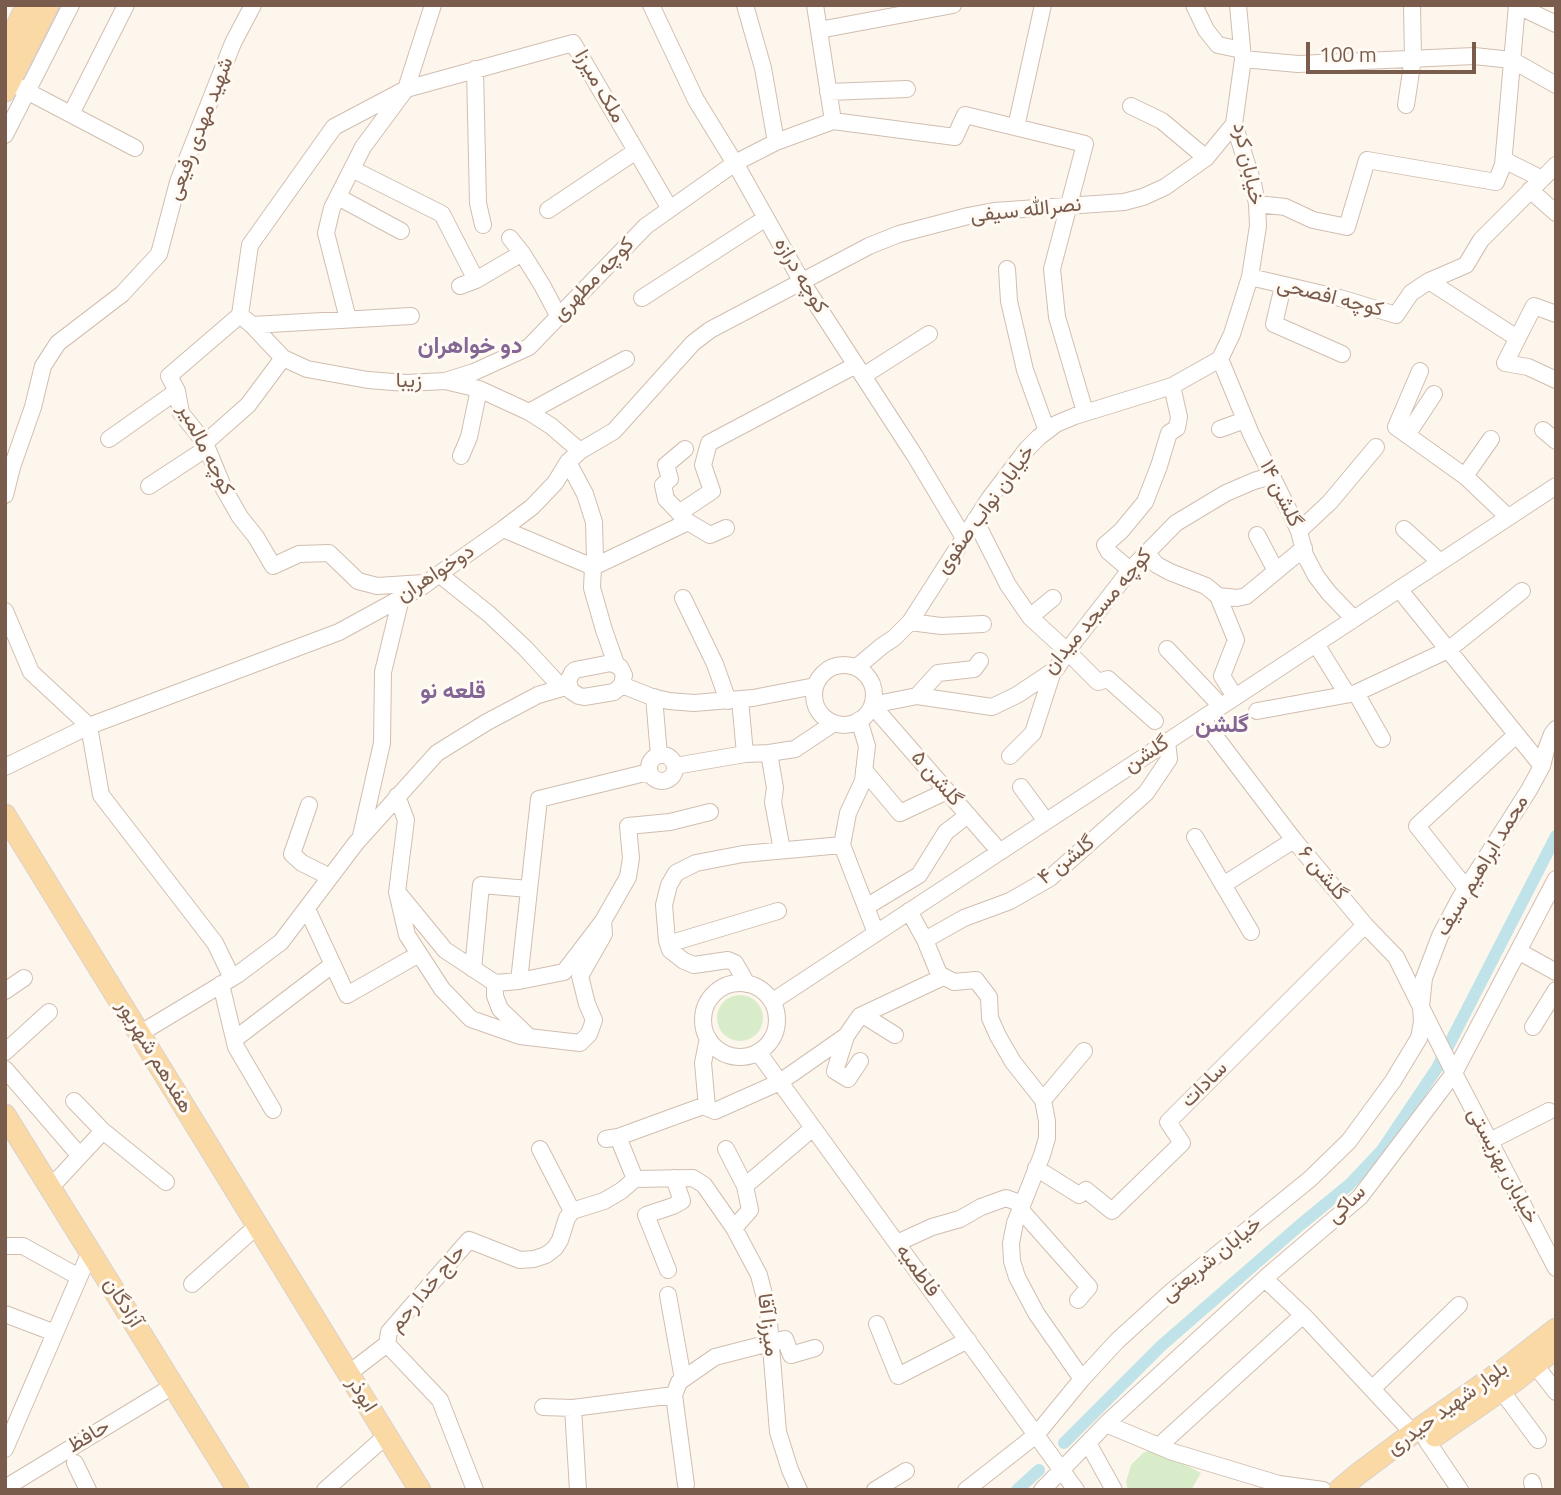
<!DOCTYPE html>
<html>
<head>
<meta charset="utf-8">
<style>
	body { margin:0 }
	#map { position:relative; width:1561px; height:1495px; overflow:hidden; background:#fdf6ec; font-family:"Titillium Web",sans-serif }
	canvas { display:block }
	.frame { position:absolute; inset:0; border:7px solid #7a5c4d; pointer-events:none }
	.scale { position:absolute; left:1306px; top:42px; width:170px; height:32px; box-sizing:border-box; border:4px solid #7a5c4d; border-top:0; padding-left:9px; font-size:21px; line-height:24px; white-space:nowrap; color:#7a5c4d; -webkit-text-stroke:5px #fffaf3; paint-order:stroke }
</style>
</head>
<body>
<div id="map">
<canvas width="1561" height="1495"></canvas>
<div class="frame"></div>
<div class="scale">100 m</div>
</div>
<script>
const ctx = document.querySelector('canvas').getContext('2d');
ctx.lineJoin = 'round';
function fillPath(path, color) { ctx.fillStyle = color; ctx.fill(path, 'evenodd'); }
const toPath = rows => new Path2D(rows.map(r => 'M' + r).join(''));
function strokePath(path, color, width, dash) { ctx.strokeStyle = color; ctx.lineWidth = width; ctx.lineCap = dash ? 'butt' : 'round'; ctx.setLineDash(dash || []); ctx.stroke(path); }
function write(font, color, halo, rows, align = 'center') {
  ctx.font = font + ' "Titillium Web",Vazirmatn,sans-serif'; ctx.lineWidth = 6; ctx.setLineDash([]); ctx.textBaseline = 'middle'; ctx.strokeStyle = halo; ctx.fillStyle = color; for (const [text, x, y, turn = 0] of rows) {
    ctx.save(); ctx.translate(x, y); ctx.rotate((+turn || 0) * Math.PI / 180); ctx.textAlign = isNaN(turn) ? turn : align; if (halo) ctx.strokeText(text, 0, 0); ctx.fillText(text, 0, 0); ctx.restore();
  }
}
fillPath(toPath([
	'717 1018a23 23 0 1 1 46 0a23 23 0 1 1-46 0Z',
	[1152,1449,1161,1452,1201,1473,1191,1490,1128,1490,1126,1482,1131,1465,1143,1453]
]), '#d8ecc9');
strokePath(toPath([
	[1064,1443,1161,1346,1300,1225,1349,1185,1382,1150,1437,1068,1556,836],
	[1017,1490,1039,1470]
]), '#bfe3e8', 12);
const minor = toPath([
	[651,5,696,100,739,170,802,282,915,456,964,538],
	[745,5,763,68,776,142],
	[815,5,833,121],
	[1194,5,1206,30,1218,45,1242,50],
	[1516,5,1556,24],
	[819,30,953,5],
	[1243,59,1298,64,1474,56,1512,60,1556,85],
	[475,69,478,203,483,225],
	[19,87,135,148],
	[828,92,907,89],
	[1406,105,1413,58,1412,5],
	[1131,106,1162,121,1206,158],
	[71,114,126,5],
	[1016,127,1043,5],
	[5,135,71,5],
	[1504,160,1542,179],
	[352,169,442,214,476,280],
	[1530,190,1556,213],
	[338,197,401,231],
	[1257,204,1285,207,1313,220,1347,227,1367,160,1496,182,1503,165,1517,5],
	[548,210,636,151],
	[510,238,522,253,542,285,559,317],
	[1007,269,1009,301,1025,370,1047,431],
	[1250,277,1340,298,1396,315,1411,293,1429,281,1466,265,1481,240,1556,165],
	[1429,281,1517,338],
	[460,286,476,280,522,253],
	[1283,286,1274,324,1342,354],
	[642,298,766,218],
	[1556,314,1534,306,1505,363,1528,367,1556,380],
	[240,315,250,245,334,127,406,89,573,43,670,209],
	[240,315,169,376,177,391,181,413,205,443,224,489,240,517,256,537,273,566,299,554,329,553,358,581,377,586,424,583],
	[240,315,252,325,283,358,307,369,368,380,406,383,445,381,479,389,529,412,551,426,580,451],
	[348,319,326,233,332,208,363,147,406,89,433,5],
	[252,325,411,316],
	[1220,359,1232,334,1250,277,1258,226,1257,204,1253,183,1234,124,1243,59,1238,5],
	[1220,359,1251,434,1299,531,1305,555,1316,576,1329,593,1354,619],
	[1420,371,1396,427,1466,477,1508,517],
	[863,376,929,334],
	[445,381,474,372,529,347,646,226,735,163,776,142,833,121,955,137,965,115,1085,144,1052,269,1057,317,1085,412],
	[529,412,626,359],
	[1220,429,1245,420],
	[1543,430,1556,441],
	[1407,435,1434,394],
	[109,439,177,391],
	[205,443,248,405,283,358],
	[685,449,666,465,670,479,663,485,666,499,688,522,710,535,726,528],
	[461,456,469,437,479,389],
	[568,462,585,494,594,522,595,557,593,567,592,588,604,630,616,664],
	[1465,476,1491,439],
	[149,486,207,448],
	[5,495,12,467,33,407,43,366,58,343,122,294,159,254,178,182,233,43,253,5],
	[679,513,712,491,703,465,709,443,856,365],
	[975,520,1008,585,1030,617,1068,652,1098,682,1108,679,1155,721],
	[503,529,593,567,688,522],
	[1404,529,1440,562],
	[1299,531,1330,502,1376,447],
	[1257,535,1276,571],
	[1146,553,1157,565,1170,572,1206,586,1218,596,1236,640,1222,676,1235,697],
	[1130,570,1109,552,1105,545,1121,531,1145,502,1159,466,1169,433,1177,428,1179,417,1172,386],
	[439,574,490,615,525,648,562,688],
	[1399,589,1542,766],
	[1218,596,1237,598,1246,596,1304,548],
	[683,598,715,664,728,701],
	[5,611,31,672,89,726,101,795,215,943,232,978],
	[1030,617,1053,598],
	[910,622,941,626,983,624],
	[1316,644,1347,694],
	[1167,649,1221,706],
	[611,663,620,667,624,675,622,685,614,692,584,697,579,696,571,691,568,681,572,673,575,670,611,663],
	'814 695a30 30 0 1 1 60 0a30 30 0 1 1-60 0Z',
	[857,667,882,646,894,638,910,622,989,499,1027,449,1039,437,1056,424,1075,416,1172,386,1220,359],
	[622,685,652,697,669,701,694,703,753,698,815,686],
	[1356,693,1382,739],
	[917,696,938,673,974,669,980,661],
	[654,697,659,755],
	[740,700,745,754],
	[1257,711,1356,693,1448,650,1522,591],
	[1202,719,1294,840,1365,925,1396,957,1454,1073,1556,1268],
	[859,720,867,746,863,781,848,813,842,845,876,933],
	[769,753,775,788,773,802,782,850],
	'649 768a13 13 0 1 1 26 0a13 13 0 1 1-26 0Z',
	[1010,756,1033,733,1053,671],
	[675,766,745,754,769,753,795,749,834,723],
	[5,767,89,726,339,632,423,586,439,574,503,529,532,507,555,483,568,462,580,451,614,431,693,343,710,330,869,246,899,234,968,216,994,211,1124,202,1143,197,1165,187,1206,158,1234,124],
	[864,770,900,813,947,791],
	[1021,787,1046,821],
	[397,796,406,820,397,892,407,935,442,989,471,1019,520,1036,580,1043,589,1034,594,1020,587,1004,580,976,604,934,603,921],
	[309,805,292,854,302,863,330,877],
	[361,836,382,743,383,672,401,598],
	[1195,837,1251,932],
	[1000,852,872,705,917,696,992,707,1017,695,1056,669,1074,642,1130,570,1176,523,1226,493,1254,481,1271,476],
	[1223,885,1294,840],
	[1466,888,1417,826,1516,735],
	[399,894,445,950,495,983,519,981,564,972,603,921,628,877,631,858,628,826,670,822,710,812],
	[866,907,919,875,946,832,968,815],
	[307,909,347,995,419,954],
	[909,911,925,940,939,974,954,982,976,980,989,997,990,1018,998,1036,1013,1062,1043,1100,1047,1121,1047,1138,1042,1155,1015,1223,1011,1243,1012,1261,1017,1277,1036,1313,1082,1379],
	[925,940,964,918,1010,901,1050,878,1146,793,1169,759,1167,742],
	[668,944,778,911],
	[1518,951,1556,972],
	[473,969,481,885,529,889],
	[519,981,539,799,649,772],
	[495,983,495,996,500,1009,527,1035],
	'703 1020a37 37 0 1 1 74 0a37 37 0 1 1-74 0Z',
	[221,984,236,1047,273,1110],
	[747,984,735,963,728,960,694,965,684,961,670,950,667,941,664,905,669,885,676,873,696,863,743,854,842,845],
	[5,991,24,978],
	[773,1001,1556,486],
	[863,1015,895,1035],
	[1533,1027,1556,990],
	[139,1034,237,975,281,942,356,843,437,753,487,722,538,695,569,686],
	[846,1036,835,1071,848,1079,860,1061],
	[235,1039,332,965],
	[5,1052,49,1012],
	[758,1052,1076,1490],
	[5,1069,80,1156],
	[1043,1100,1084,1051],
	[74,1101,103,1131,166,1182],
	[707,1107,703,1063,708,1038],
	[618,1137,635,1179],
	[606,1139,618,1137,703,1106,715,1111,780,1082,846,1036,860,1016,943,977],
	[1490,1141,1549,1111],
	[540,1149,572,1211],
	[726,1149,745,1186,750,1210,734,1228],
	[1036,1168,1079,1195,1086,1190,1112,1211,1182,1143,1168,1122,1365,925],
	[745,1186,813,1128],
	[50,1188,103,1131],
	[1020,1209,1089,1287,1078,1300],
	[897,1243,932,1227,960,1219,981,1207,1006,1198,1022,1204],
	[5,1246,23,1246,79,1277],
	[668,1270,646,1215,673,1206,682,1201,674,1178],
	[1265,1279,1303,1315,1413,1433],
	[192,1284,257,1226],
	[668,1295,683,1379],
	[5,1314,55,1333],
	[877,1324,898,1376,968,1340],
	[387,1344,440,1400,475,1490],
	[1535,1365,1556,1392],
	[348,1374,387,1344,389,1332,469,1240,520,1260,534,1259,546,1255,555,1248,560,1240,567,1218,572,1211,604,1201,621,1191,635,1179,693,1178,704,1185,734,1228,759,1275,768,1310,778,1432,790,1470,799,1490],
	[1372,1389,1459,1305],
	[1501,1390,1538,1440],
	[543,1407,573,1408,674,1395],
	[573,1408,578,1490],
	[1106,1424,1173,1452,1279,1484,1323,1490],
	[1427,1441,1460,1490],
	[1088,1443,1114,1490],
	[1159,1446,1303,1315],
	[5,1449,90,1252],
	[75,1463,88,1490],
	[1532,1482,1534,1490],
	[686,1485,674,1395,679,1382,715,1357,785,1339,791,1355,815,1348],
	[5,1488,173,1386],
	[325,1490,386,1436],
	[875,1490,906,1471],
	[966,1490,1036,1435,1082,1379,1117,1341,1172,1291,1310,1179,1349,1141,1393,1081,1419,1038,1422,1022,1421,1006,1424,978,1440,936,1460,898,1529,790,1542,766,1546,750,1552,734,1556,729],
	[1042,1490,1106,1424,1272,1272,1360,1197,1454,1073,1556,879]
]);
const major = toPath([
	[5,51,27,5],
	[5,91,48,5],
	[5,815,420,1490],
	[5,1115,238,1490],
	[1435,1436,1516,1380,1556,1348],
	[1339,1490,1358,1474,1413,1433,1506,1368,1556,1329]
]);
strokePath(minor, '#d1beb0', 18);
strokePath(major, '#dad1cd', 23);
strokePath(minor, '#fff', 16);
strokePath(major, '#fbd9a5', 21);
write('21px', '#7a5c4d', '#fffaf3', [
	["ملک میرزا",599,87,60],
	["شهید مهدی رفیعی",201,129,-69],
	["خیابان کرد",1247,164,78],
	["نصرالله سیفی",1026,211,-6],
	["کوچه درازه",800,276,59],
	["کوچه مطهری",594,280,-46],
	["کوچه افصحی",1330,298,14],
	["زیبا",409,382],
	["کوچه مالمیر",205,450,63],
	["گلشن ۱۴",1280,494,64],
	["خیابان نواب صفوی",986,510,-54],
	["دوخواهران",436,574,-33],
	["کوچه مسجد میدان",1098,612,-50],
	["گلشن",1147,755,-33],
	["گلشن ۵",936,779,49],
	["گلشن ۴",1067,861,-38],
	["محمد ابراهیم سیف",1483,866,-59],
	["گلشن ۶",1322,874,50],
	["هفدهم شهریور",154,1057,59],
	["سادات",1205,1085,-45],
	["خیابان بهزیستی",1502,1166,62],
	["ساکی",1347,1205,-44],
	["خیابان شریعتی",1212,1260,-39],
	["فاطمیه",917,1271,54],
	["حاج خدا رحم",428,1289,-50],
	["آزادگان",122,1303,58],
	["میرزا آقا",767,1325,83],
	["ابوذر",361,1395,58],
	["بلوار شهید حیدری",1448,1409,-36],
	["حافظ",89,1437,-31]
]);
write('bold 23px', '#846695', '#fffaf3', [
	["دو خواهران",470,347],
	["قلعه نو",453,692],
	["گلشن",1222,726]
]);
</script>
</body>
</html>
